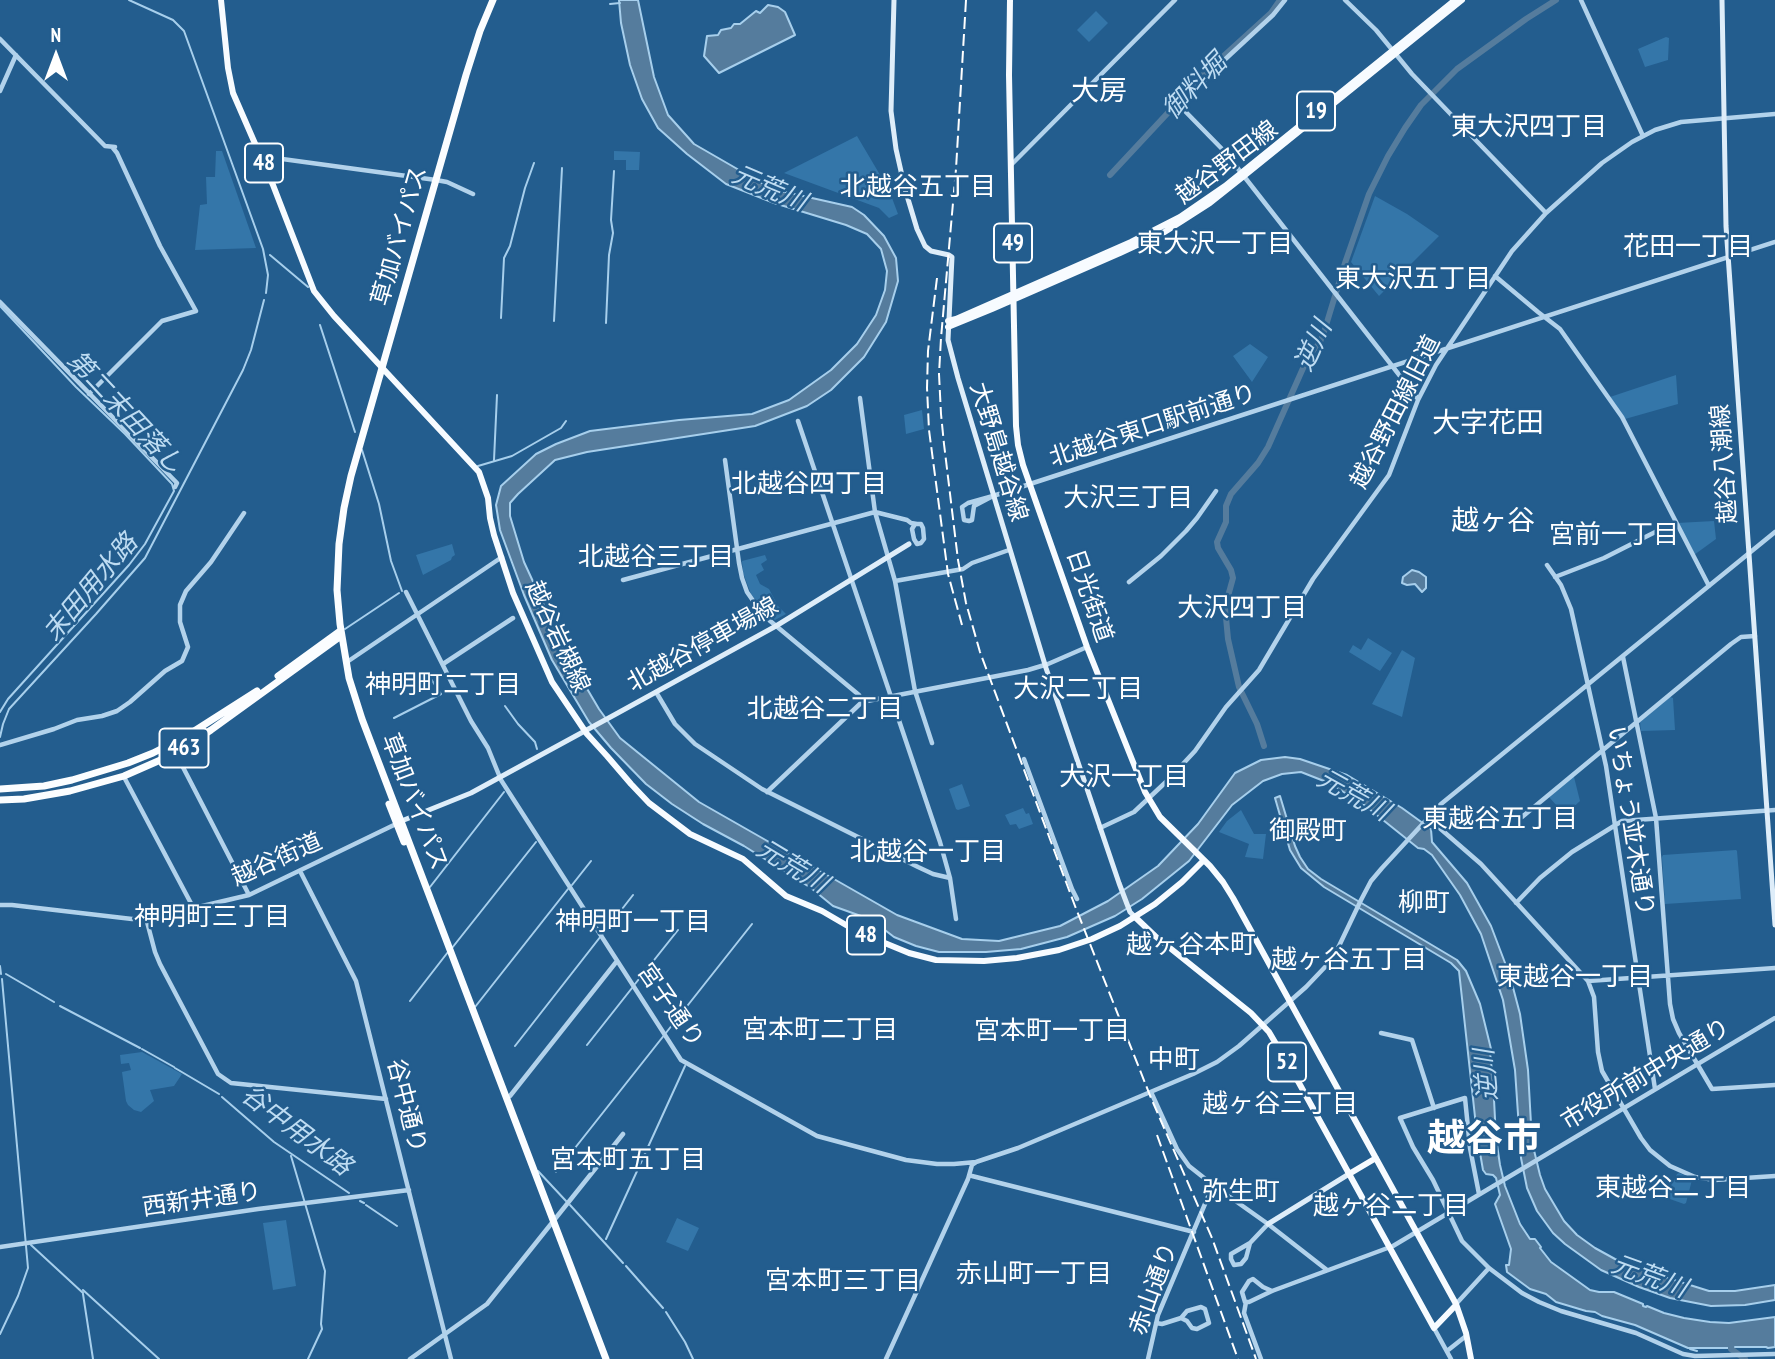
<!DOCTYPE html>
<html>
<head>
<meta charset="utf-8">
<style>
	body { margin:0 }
	#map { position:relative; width:1775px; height:1359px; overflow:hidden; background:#235d8e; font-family:"PT Sans Narrow",sans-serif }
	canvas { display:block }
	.north { position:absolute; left:21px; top:21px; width:70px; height:70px; -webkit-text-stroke:5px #235d8e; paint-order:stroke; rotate:0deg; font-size:19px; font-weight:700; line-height:28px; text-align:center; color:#fff }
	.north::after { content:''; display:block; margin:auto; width:24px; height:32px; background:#fff; clip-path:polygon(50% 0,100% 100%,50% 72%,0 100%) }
</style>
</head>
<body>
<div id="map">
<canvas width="1775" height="1359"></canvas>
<div class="north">N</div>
</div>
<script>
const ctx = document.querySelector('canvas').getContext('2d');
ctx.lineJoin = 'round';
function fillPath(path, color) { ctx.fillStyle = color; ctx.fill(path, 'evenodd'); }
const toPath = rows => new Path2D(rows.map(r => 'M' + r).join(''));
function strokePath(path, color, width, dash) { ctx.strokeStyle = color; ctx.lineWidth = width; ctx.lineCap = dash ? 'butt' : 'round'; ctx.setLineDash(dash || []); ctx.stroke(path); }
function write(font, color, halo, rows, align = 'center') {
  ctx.font = font + ' "PT Sans Narrow","Noto Sans JP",sans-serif'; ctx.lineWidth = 5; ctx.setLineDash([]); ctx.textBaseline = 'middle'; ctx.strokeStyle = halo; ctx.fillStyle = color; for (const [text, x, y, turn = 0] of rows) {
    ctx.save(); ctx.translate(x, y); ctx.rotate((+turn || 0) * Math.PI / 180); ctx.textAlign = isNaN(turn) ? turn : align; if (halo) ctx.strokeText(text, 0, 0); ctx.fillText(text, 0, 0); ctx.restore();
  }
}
fillPath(toPath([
	[1096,11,1108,23,1089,42,1077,30],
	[1666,37,1669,38,1668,60,1645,67,1638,49],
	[857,136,889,190,898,214,889,218,879,208,784,173],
	[216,151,222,151,256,248,195,250,200,205,207,204,206,177,215,177],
	[614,151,640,152,639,170,626,170,626,160,614,160],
	[1375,196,1407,214,1439,236,1379,296,1351,262],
	[1250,344,1268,357,1252,382,1233,356],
	[1676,375,1678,404,1625,419,1610,397],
	[922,410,924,429,906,434,904,415],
	[1714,521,1716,539,1694,555,1677,523],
	[452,544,455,555,452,557,451,560,423,575,416,555],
	[765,555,767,560,761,564,764,570,756,575,760,584,769,589,778,606,786,614,775,620,766,613,751,594,743,573,742,561],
	[1368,638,1392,653,1380,671,1349,652,1353,645,1361,650],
	[1402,650,1415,658,1402,717,1372,704],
	[1670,697,1673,698,1675,730,1641,731,1640,722],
	[1572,776,1574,777,1580,801,1565,815,1549,797],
	[962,784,970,806,958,810,956,809,949,789],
	[1023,808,1026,814,1029,813,1033,824,1019,829,1016,824,1010,825,1005,815],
	[1241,810,1254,834,1266,834,1263,859,1245,857,1249,844,1219,832,1227,821],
	[1736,850,1737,851,1741,899,1665,904,1662,857,1663,855],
	[142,1052,182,1074,174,1086,150,1090,154,1101,141,1112,134,1110,128,1105,126,1101,122,1072,131,1070,129,1063,121,1064,120,1055],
	[1679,1173,1691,1178,1692,1180,1686,1203,1684,1204,1667,1198,1666,1195,1677,1174],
	[677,1218,699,1228,688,1251,666,1242],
	[286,1220,296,1286,273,1290,263,1223]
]), '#3476a9');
const water = toPath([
	[619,0,638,0,654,77,668,115,694,144,772,189,852,207,864,215,884,236,896,258,898,281,886,322,864,357,831,390,807,406,755,426,587,452,555,460,518,494,510,503,510,516,524,562,566,653,599,709,620,738,699,802,897,915,962,939,999,941,1060,926,1108,901,1158,866,1198,824,1235,773,1261,760,1285,757,1300,759,1347,775,1402,808,1431,829,1432,842,1467,883,1491,926,1510,976,1520,1014,1528,1070,1532,1142,1540,1175,1545,1189,1564,1221,1577,1235,1595,1248,1615,1259,1639,1269,1709,1291,1735,1291,1775,1285,1775,1300,1745,1305,1711,1306,1670,1298,1639,1287,1601,1270,1565,1244,1553,1233,1537,1211,1527,1188,1521,1158,1515,1070,1507,1023,1503,1000,1481,934,1460,895,1432,855,1424,849,1418,848,1363,804,1329,783,1301,772,1282,774,1263,781,1232,805,1189,861,1142,899,1115,916,1067,937,1021,949,986,952,939,952,916,946,894,937,872,920,833,906,811,888,744,846,703,824,672,804,646,784,611,748,589,722,552,660,524,595,500,530,496,505,501,486,536,454,556,444,590,431,679,420,752,414,789,400,831,370,857,344,876,315,885,290,887,271,881,249,867,234,846,225,774,203,726,184,687,154,658,128,642,99,630,65,621,23,619,0],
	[768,5,778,7,785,12,795,35,719,73,704,56,707,36,718,35,721,30,731,28,734,24,740,24,756,11,760,13,768,5],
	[1412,570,1419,572,1426,577,1426,588,1422,592,1415,584,1407,585,1402,583,1403,577,1412,570],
	[1280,796,1295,846,1300,857,1308,869,1321,879,1457,960,1466,971,1480,1004,1491,1049,1490,1052,1493,1080,1496,1138,1500,1165,1505,1186,1520,1224,1530,1239,1535,1239,1541,1247,1540,1248,1551,1262,1590,1290,1599,1292,1614,1292,1643,1304,1643,1306,1646,1307,1647,1306,1664,1313,1684,1318,1710,1322,1729,1323,1775,1317,1775,1347,1768,1348,1766,1347,1735,1347,1730,1350,1729,1348,1688,1348,1635,1325,1602,1316,1595,1312,1586,1311,1556,1302,1546,1294,1530,1289,1507,1272,1506,1265,1509,1265,1511,1249,1495,1204,1500,1195,1496,1178,1493,1175,1486,1174,1483,1170,1479,1147,1479,1137,1477,1135,1459,971,1451,963,1324,887,1301,868,1290,850,1275,798,1280,796]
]);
fillPath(water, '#557c9d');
strokePath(water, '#a7cfec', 2);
strokePath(toPath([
	[129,0,173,20,184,31,263,249,268,275,266,293],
	[610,4,620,3],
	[270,255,308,287],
	[0,306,76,387,125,434,172,484,174,491,145,544,129,565,8,699,0,712],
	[501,318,504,258,510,246,525,188,534,163],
	[554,321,562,168],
	[606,323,609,255,613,233,611,220,614,171],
	[320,325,355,432],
	[362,450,379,504,391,561,402,591],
	[494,460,497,395],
	[478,466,512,456,561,428,566,421],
	[345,629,399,593],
	[505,706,518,724,535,742,537,749],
	[394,718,441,694,429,676],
	[0,737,3,724,9,709,96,614,145,558,243,370,251,350,264,300],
	[572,885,591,861],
	[430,887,504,792],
	[452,948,536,842],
	[0,966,1,974],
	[6,974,54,1002],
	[635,984,678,930],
	[410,1001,448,952],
	[60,1006,140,1048],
	[475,1007,568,889],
	[587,1045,632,988],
	[515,1046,633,895],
	[142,1049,174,1067],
	[175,1068,219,1094],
	[222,1097,274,1142,349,1193],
	[291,1156,325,1271,321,1324,322,1329,308,1359],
	[538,1171,566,1201],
	[556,1172,752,924],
	[360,1201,364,1203],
	[366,1205,397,1226],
	[570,1205,623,1263],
	[606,1239,685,1066],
	[31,1245,83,1293],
	[626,1266,663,1308],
	[83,1290,159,1359],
	[83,1294,93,1359],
	[666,1312,685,1342,693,1359],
	[0,1334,18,1296,28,1268,2,979],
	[1690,1349,1697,1351]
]), '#a7cfec', 2);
strokePath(toPath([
	[1110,175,1205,73,1271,13,1280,0],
	[1264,746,1257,724,1239,687,1228,639,1225,607,1233,578,1231,570,1218,548,1217,542,1226,522,1226,506,1231,494,1258,463,1268,447,1308,357,1320,342,1324,332,1345,263,1369,194,1388,156,1405,128,1421,105,1457,69,1526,19,1556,0],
	[1731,1344,1731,1349,1745,1359]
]), '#557c9d', 6);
strokePath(toPath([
	[1285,0,1273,15,1219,65,1180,106,1225,152,1418,399],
	[1345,0,1376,30,1412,74,1546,213],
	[1581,0,1643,136],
	[0,39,105,146,115,147],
	[0,91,16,55],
	[264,164,275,158,436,180,447,182,473,194],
	[1011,165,1175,0],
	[1495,276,1538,312,1560,329,1622,417,1709,586],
	[0,302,177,483,175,487],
	[89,394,162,321,196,311,160,246,117,153,113,148],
	[860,398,875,512,895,581,915,691,932,743],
	[798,421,940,842,950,878,956,919],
	[725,460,739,563,742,578,747,592,763,615,859,695,862,702],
	[993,496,974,506,972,520,969,521,964,520,962,507,968,503,993,496,1775,242],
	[915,524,921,524,923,528,924,539,921,543,917,544,914,539,912,529,915,524],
	[1547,565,1561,585,1571,609,1606,766,1655,1089],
	[1555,577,1604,558,1675,522],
	[623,580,875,512,907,520,911,523,917,524],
	[895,581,963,569,972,563,1009,550],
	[1129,582,1161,556,1186,531,1197,518,1216,491],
	[406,592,471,721,488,748,501,780,681,1060,817,1136,906,1160,937,1164,954,1164,976,1162,1018,1148,1193,1074,1217,1062,1239,1046,1306,987,1326,966,1339,946,1361,900,1371,881,1382,868,1441,804,1775,532],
	[1623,657,1656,818,1670,1004,1673,1019,1679,1033,1712,1089,1775,1085],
	[347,662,502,557],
	[443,664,513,618],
	[656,692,675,724,695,744,762,789,918,867,933,874,950,878],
	[171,744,249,895],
	[0,745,54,729,77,720,102,716,117,711,130,702,165,671,182,661,188,647,180,622,180,605,186,591,211,562,244,513],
	[1024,759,1072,889,1077,899],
	[124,777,194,909],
	[767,792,862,702,1028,670,1048,664,1087,647],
	[1522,817,1731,644,1741,637,1755,636],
	[1428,818,1481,864,1588,981,1594,997,1598,1052,1602,1071,1641,1138,1650,1150,1670,1166,1695,1177,1715,1180,1775,1176],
	[1100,828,1134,812,1168,780,1195,751,1226,707,1259,670,1313,579,1389,475,1418,400,1436,365,1512,251,1546,213,1602,163,1632,142,1655,130,1681,122,1775,114],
	[300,871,356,981,451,1359],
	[1516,903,1540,878,1572,852,1622,821,1775,810],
	[0,905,12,905,132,919,146,918,164,915,249,895,396,824],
	[146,918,155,952,160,964,218,1074,231,1083,386,1099],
	[1588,981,1775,968],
	[1381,1033,1412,1040,1434,1108],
	[1151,1092,1177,1149,1189,1166,1213,1185,1268,1224,1327,1270],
	[506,1098,510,1096,617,961],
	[972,1176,1194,1232],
	[1479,1194,1470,1148,1465,1098,1400,1118,1413,1147,1433,1180,1462,1241,1489,1268,1522,1293,1539,1302,1561,1311,1636,1333,1683,1354,1695,1356,1775,1354],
	[1250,1243,1246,1258,1241,1264,1234,1265,1231,1259,1231,1254,1250,1243,1268,1224],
	[0,1247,258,1209,409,1190],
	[1272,1291,1263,1287,1253,1279,1249,1281,1242,1292,1245,1302,1249,1302,1272,1291,1393,1246,1775,1018],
	[1246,1302,1244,1313,1261,1359],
	[1456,1304,1489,1268],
	[1156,1323,1162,1324,1181,1318,1187,1311,1201,1307,1205,1309,1209,1323,1197,1329,1192,1328,1187,1321,1181,1318],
	[1434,1328,1451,1359],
	[1447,1351,1466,1336],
	[410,1359,487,1304,623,1134],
	[886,1359,968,1179,972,1165,975,1163],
	[1148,1359,1158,1315,1213,1185]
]), '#b2d2eb', 4.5);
strokePath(toPath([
	[894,0,891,111,896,149,905,189,917,229,925,246,931,251,949,255,952,257,948,340,958,378,1046,668,1119,883,1130,912,1135,917],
	[1722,0,1726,226,1775,925],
	[399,822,471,793,616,714,776,626,909,544],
	[1268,1224,1349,1174]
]), '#deedf9', 5);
strokePath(toPath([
	[221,0,228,68,233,93,273,185,314,291,334,316,479,472,488,498,490,518,494,535,513,593,552,682,587,734,607,756,631,784,649,803,690,834,743,859,786,896,822,911,858,932,909,953,936,960,984,961,1017,958,1059,950,1092,939,1120,926,1155,904,1182,882,1204,860],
	[1010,0,1009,75,1016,426,1018,445,1023,465,1087,647,1145,792,1160,817,1210,866,1223,882,1233,898,1456,1304,1466,1333,1471,1359],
	[948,321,956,319,1131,242,1180,217,1225,186,1455,0],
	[948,327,992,309,1120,253,1163,233,1182,221,1210,203,1244,176,1462,0],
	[1135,917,1155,936,1251,1013,1269,1032,1299,1083,1434,1328,1456,1305],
	[1349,1174,1376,1158]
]), '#f7fbff', 6);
strokePath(toPath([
	[493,0,480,31,466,75,351,476,344,508,339,544,337,590,340,624,349,678,362,719,606,1359],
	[278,676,340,631],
	[0,789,44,786,72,780,128,763,153,753,188,735,257,691],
	[0,800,24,799,70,791,124,776,165,758,182,749,211,730,341,636],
	[389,804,404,842]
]), '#fbfdff', 7);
strokePath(toPath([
	[966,0,956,169,941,338,939,374,941,414,944,444,958,560,966,603,980,652,1075,906,1151,1098,1212,1238,1256,1359],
	[937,278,928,351,927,388,929,430,948,574,962,625],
	[1157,1135,1238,1359]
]), '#fff', 2, [12, 5]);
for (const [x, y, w] of [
	[1316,111,38],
	[264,163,38],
	[1013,243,38],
	[184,748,49],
	[866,935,38],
	[1287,1062,38]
]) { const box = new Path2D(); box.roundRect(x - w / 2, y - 19.5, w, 39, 5); ctx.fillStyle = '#235d8e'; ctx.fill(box); strokePath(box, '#fff', 2); }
write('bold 23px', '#fff', null, [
	["19",1316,111],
	["48",264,163],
	["49",1013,243],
	["463",184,748],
	["48",866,935],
	["52",1287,1062]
]);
write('24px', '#fff', '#235d8e', [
	["越谷野田線",1227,163,-37],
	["草加バイパス",400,236,-74],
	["越谷野田線旧道",1396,412,-63],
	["北越谷東口駅前通り",1153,426,-18],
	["大野島越谷線",998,452,73],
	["越谷八潮線",1725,464,-94],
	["日光街道",1089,596,71],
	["越谷岩槻線",557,637,65],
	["北越谷停車場線",703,645,-29],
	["草加バイパス",414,802,69],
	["いちょう並木通り",1630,821,81],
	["越谷街道",277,860,-24],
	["宮子通り",670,1006,55],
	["市役所前中央通り",1646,1075,-31],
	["谷中通り",406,1106,76],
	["西新井通り",202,1200,-8],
	["赤山通り",1154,1289,-70]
]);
write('italic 26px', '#bedcf2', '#235d8e', [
	["御料堀",1195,87,-46],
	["元荒川",769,189,23],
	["逆川",1314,346,-65],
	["第二末田落し",125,413,47],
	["末田用水路",91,588,-50],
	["元荒川",1353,796,29],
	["元荒川",792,867,31],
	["逆川",1487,1075,-95],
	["谷中用水路",296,1131,37],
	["元荒川",1649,1277,20]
]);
write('26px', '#fff', '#235d8e', [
	["東大沢四丁目",1529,128],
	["北越谷五丁目",918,188],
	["東大沢一丁目",1215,245],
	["花田一丁目",1688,248],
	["東大沢五丁目",1413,280],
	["北越谷四丁目",809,485],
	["大沢三丁目",1128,499],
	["宮前一丁目",1614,536],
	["北越谷三丁目",656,558],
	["大沢四丁目",1242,609],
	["神明町二丁目",443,686],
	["大沢二丁目",1078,690],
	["北越谷二丁目",825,710],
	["大沢一丁目",1124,778],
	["東越谷五丁目",1500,820],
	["御殿町",1308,832],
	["北越谷一丁目",928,853],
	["柳町",1424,904],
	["神明町三丁目",212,918],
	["神明町一丁目",633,923],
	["越ヶ谷本町",1191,946],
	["越ヶ谷五丁目",1349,961],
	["東越谷一丁目",1575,978],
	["宮本町二丁目",820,1031],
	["宮本町一丁目",1052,1032],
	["中町",1174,1061],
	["越ヶ谷三丁目",1280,1105],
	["宮本町五丁目",628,1161],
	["東越谷二丁目",1673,1189],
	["弥生町",1241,1193],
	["越ヶ谷二丁目",1391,1207],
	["赤山町一丁目",1034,1275],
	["宮本町三丁目",843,1282]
]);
write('28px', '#fff', '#235d8e', [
	["大房",1099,92],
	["大字花田",1488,424],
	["越ヶ谷",1493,522]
]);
write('bold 38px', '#fff', '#235d8e', [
	["越谷市",1484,1140]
]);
</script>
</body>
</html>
